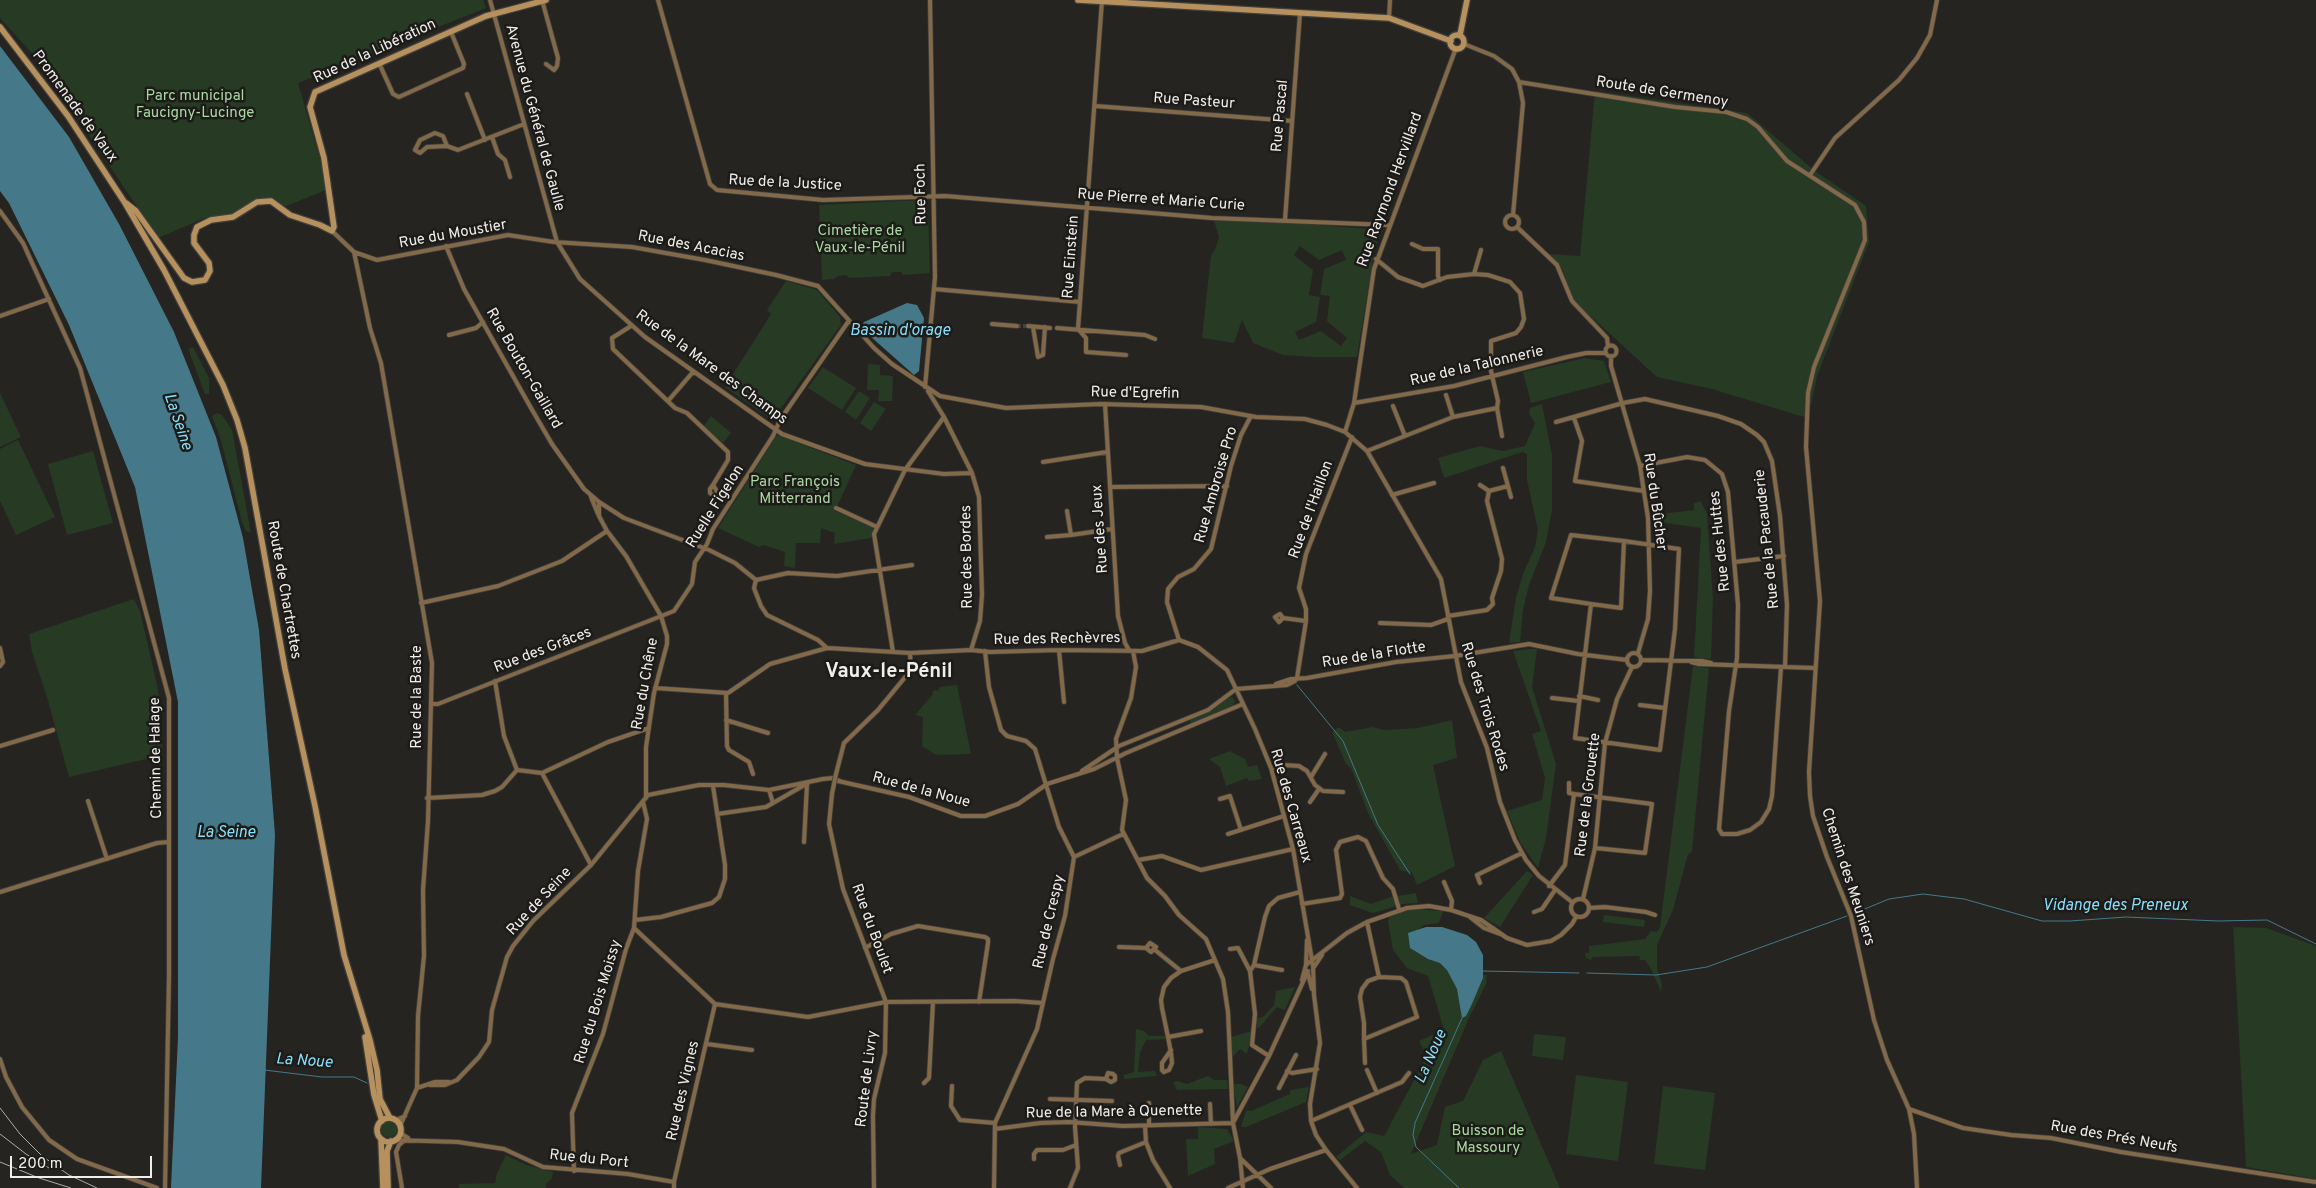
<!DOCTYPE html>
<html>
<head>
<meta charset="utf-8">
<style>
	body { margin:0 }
	#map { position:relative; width:2316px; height:1188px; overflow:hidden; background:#262421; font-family:Overpass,sans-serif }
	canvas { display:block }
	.scale { position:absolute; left:10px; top:1156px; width:142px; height:22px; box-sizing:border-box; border:2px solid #efeeec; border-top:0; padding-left:6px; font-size:15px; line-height:18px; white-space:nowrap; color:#efeeec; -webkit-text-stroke:4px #1d1b18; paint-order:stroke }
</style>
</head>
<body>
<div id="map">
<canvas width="2316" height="1188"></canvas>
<div class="scale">200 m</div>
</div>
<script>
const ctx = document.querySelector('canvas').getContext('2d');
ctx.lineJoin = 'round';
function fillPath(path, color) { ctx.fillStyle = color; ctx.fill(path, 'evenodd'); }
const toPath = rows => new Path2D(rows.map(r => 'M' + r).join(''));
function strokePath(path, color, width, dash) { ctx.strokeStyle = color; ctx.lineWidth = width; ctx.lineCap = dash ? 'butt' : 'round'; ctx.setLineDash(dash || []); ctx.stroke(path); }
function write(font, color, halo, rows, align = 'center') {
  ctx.font = font + ' Overpass,sans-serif'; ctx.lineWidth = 5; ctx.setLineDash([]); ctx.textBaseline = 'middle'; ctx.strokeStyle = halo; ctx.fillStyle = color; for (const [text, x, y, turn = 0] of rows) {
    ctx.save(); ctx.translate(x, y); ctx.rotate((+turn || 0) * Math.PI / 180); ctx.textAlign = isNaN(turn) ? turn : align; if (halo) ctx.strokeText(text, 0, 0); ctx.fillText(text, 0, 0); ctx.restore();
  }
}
fillPath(toPath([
	[0,0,483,0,486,8,298,83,324,173,326,190,284,207,267,197,237,212,205,218,158,238,39,61,0,18],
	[1595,91,1747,113,1815,171,1866,206,1869,242,1817,376,1811,405,1804,417,1712,389,1657,377,1573,300,1563,271,1548,254,1580,256],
	[918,200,928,208,930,273,903,275,901,272,892,272,890,276,849,278,846,275,838,276,834,279,822,280,819,205],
	[1214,221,1270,221,1383,230,1375,247,1357,357,1313,357,1283,355,1253,343,1242,320,1234,343,1202,338,1211,255,1215,250,1219,237],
	[1300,246,1319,260,1342,250,1346,260,1324,269,1320,295,1330,296,1327,321,1347,338,1341,346,1321,331,1299,340,1295,332,1316,322,1320,297,1309,295,1313,270,1294,255],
	[786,281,817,290,840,317,841,325,774,418,769,418,725,387,771,314,767,310],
	[193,347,209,378,209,394,205,394,188,349],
	[1585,358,1604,361,1611,382,1531,403,1523,372],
	[868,364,880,365,880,375,893,376,892,401,878,401,879,390,867,390],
	[823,367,856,388,842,410,808,388],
	[859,391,870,398,856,420,845,412],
	[0,393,21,437,0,447],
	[874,402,886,409,871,431,860,423],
	[1542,404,1552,455,1552,510,1546,542,1529,585,1523,610,1520,642,1509,643,1516,597,1523,574,1535,547,1538,530,1527,480,1527,454,1522,452,1444,478,1438,458,1480,446,1503,451,1525,446,1535,423,1529,414,1530,408],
	[217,413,222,415,232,430,251,533,246,531,242,522,220,437,212,416],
	[711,416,731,433,723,443,703,427],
	[777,435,856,465,835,511,873,528,871,538,834,544,835,533,821,528,820,543,796,543,795,568,784,566,785,552,764,545,759,547,718,528],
	[18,440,55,517,16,535,0,501,0,449],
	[93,451,113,523,67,535,48,464],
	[1701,501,1707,514,1713,599,1711,659,1694,657,1701,528,1652,521,1651,515,1694,510,1694,503],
	[134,599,140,611,158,689,163,755,69,777,47,697,32,652,29,634],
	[1531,649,1537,649,1532,687,1556,764,1546,838,1538,868,1521,844,1507,811,1542,800,1545,778,1532,734,1541,731,1513,651],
	[1693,666,1709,668,1692,852,1688,854,1673,910,1657,945,1657,969,1662,984,1661,992,1652,971,1645,960,1640,960,1639,956,1592,957,1591,960,1586,958,1585,953,1589,953,1589,946,1645,939,1651,931,1657,932,1660,927],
	[957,685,971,754,936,755,922,746,923,717,915,715,933,694,932,691,939,690,939,687],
	[1232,697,1235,701,1233,707,1190,724,1190,719,1213,710,1226,699],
	[1452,720,1457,758,1433,765,1455,866,1417,885,1412,873,1400,870,1368,813,1351,768,1346,764,1332,732,1339,727,1345,732,1373,727,1384,730,1418,728],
	[1230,751,1245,759,1248,767,1257,765,1262,779,1249,781,1247,778,1226,786,1220,767,1209,759],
	[1527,871,1533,875,1500,927,1484,918],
	[1416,893,1418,903,1403,904,1373,913,1350,905,1350,896,1371,904,1391,897],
	[1415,909,1443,911,1439,923,1424,925,1412,934,1478,975,1487,975,1486,984,1469,1018,1411,1154,1437,1145,1445,1107,1463,1101,1483,1060,1501,1051,1560,1188,1404,1188,1390,1175,1381,1152,1365,1141,1340,1160,1336,1157,1366,1132,1384,1136,1427,1056,1419,1041,1444,1030,1428,976,1407,968,1393,950,1388,921,1390,917,1398,912],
	[1604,915,1645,920,1644,927,1603,922],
	[2233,927,2266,928,2316,946,2316,1179,2246,1167],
	[1295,987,1285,1010,1277,1007,1259,1028,1257,1027,1257,1018,1263,1017,1274,1005,1276,991],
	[1136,1029,1144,1031,1149,1036,1166,1036,1167,1039,1146,1040,1140,1052,1138,1072,1155,1071,1157,1076,1124,1079,1124,1075,1134,1072],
	[1252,1031,1247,1054,1240,1049,1232,1058,1231,1037],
	[1534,1034,1566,1037,1563,1060,1532,1056],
	[1576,1075,1628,1082,1618,1161,1566,1154],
	[1208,1076,1214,1080,1227,1080,1228,1089,1177,1090,1173,1082,1178,1081,1187,1084],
	[1233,1084,1241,1084,1248,1087,1237,1107],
	[1663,1086,1715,1093,1705,1170,1654,1164],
	[1309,1087,1306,1102,1246,1127,1241,1127,1246,1110,1251,1111,1290,1094,1290,1090],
	'381 1129a8 8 0 1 1 16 0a8 8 0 1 1-16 0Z',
	[1198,1127,1227,1129,1234,1141,1214,1149,1215,1164,1188,1176,1186,1139,1198,1139],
	[506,1155,526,1165,553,1172,552,1178,546,1184,546,1188,459,1188,459,1184,495,1183,497,1173]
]), '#263a24');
fillPath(toPath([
	[0,46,69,137,119,224,174,332,216,437,243,538,259,630,275,835,261,1188,171,1188,178,1037,178,702,135,487,69,325,9,203,0,191],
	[907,303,917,305,924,318,919,371,914,375,861,328,864,322],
	[1426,927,1442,927,1467,935,1476,942,1483,955,1483,978,1471,1006,1466,1016,1462,1018,1457,989,1447,970,1440,963,1428,959,1410,948,1408,933]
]), '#45798a');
strokePath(toPath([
	[1297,685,1343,741,1378,825,1410,874],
	[1855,913,1889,899,1923,894,1964,899,2042,921,2070,921,2126,917,2218,921,2267,920,2316,944],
	[1482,971,1579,973],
	[1587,973,1656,975,1707,967,1847,916],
	[264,1070,322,1077,354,1077,367,1083],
	[1459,1188,1416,1147,1413,1135,1415,1123,1462,1018]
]), '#45798a', 1);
strokePath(toPath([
	[1017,326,1028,326]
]), '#44423f', 4, [4, 2]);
const street = toPath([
	[490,0,557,242,580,279,645,337,782,434,865,464,944,474,972,473],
	[542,0,558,58,557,66,554,70,546,64],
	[658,0,710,184,717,190,823,200,945,196,1212,218,1388,225],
	[1102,0,1078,329,1086,338,1086,352,1126,355],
	[1389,18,1390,0],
	[1464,44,1494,56,1512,69,1519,82,1523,103,1513,215],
	[379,63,393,94,399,97,463,68,464,64,451,32],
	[1519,82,1675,107,1726,112,1747,119,1758,127,1787,161,1855,205,1864,222,1865,240,1814,367,1808,393,1806,447,1820,601,1809,772,1810,796,1813,816,1827,857,1851,916,1874,1020,1887,1060,1909,1109,1914,1134,1917,1188],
	[467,94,485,140],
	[1095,106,1292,121],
	[492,137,498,154,505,160,510,177],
	[447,146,427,147,420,153,415,150,420,140,435,133,443,136,447,146,458,150,524,124],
	[1810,175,1835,138,1899,80,1917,58,1930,35,1937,0],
	[0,211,23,243,80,368,169,698,169,976,165,1188],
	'1505 222a7 7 0 1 1 14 0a7 7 0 1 1-14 0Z',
	[1285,220,1300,13],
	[1517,227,1557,265,1572,301,1607,338,1608,346],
	[332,231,354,252,377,260,508,235,554,242,632,247,705,260,776,275,818,286,874,348,892,364,940,396,1006,408,1101,404,1201,407,1256,417,1305,419,1327,425,1345,432,1367,451,1441,579,1461,682,1487,748,1500,802,1515,840,1526,860,1539,876,1572,902],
	[1412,244,1423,249,1438,249,1438,276,1440,280],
	[446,246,464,289,531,408,552,444,584,489,599,502,599,516,607,531,626,556,661,616,667,636,667,644,654,693,646,747,646,798],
	[354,252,370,328,381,363,432,663,428,821,423,890,424,956,418,1016,417,1088],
	[1474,274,1481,250],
	[934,289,1080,302],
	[0,316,49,299],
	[992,324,1017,326],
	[631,326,612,338,613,349,675,408,687,413,728,452,728,460,713,485,710,489,710,493,714,496,718,493,713,485],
	[1028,326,1050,328],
	[1033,327,1038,357,1043,355,1045,327],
	[1057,328,1145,335,1155,339],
	[449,335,476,328,483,322],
	'1605.5 351a5.5 5.5 0 1 1 11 0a5.5 5.5 0 1 1-11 0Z',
	[1611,356,1611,366,1640,466,1648,518,1650,591,1648,619,1638,653],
	[925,387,935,277,930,0],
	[928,391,944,417,972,473,979,497,982,595,980,621,971,650],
	[1446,395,1453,417],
	[668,401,693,372],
	[1354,403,1454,386,1567,357,1586,353,1606,353],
	[1105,404,1118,616,1125,643,1129,650],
	[1393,406,1405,436],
	[1497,408,1502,436],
	[1574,418,1582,441,1575,481,1644,491],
	[1556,422,1623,403,1645,399,1718,416,1741,424,1757,435,1764,442,1772,461,1780,516,1787,605,1785,667],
	[1345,432,1354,403,1374,269,1456,48],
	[1367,451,1453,417,1497,408,1498,401,1491,371,1491,341,1516,333,1521,327,1524,319,1520,293,1510,282,1488,275,1474,274,1447,277,1423,286,1398,277,1376,259],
	[1043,462,1107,452],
	[1640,466,1687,457,1705,460,1722,474,1728,492,1738,605,1737,658,1729,711,1719,829,1722,834,1737,834,1750,830,1761,822,1769,809,1772,796,1781,667],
	[1503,468,1511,497],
	[1480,485,1489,491,1508,486],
	[1110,487,1227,486],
	[1392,495,1434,483],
	[591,497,598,514],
	[599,502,624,518,709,550,735,563,756,580],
	[836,508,877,527],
	[1067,511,1071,535,1112,529],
	[1047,537,1071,535],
	[1735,562,1784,556],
	[756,580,788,573,837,576,912,565],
	[756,580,754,588,761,606,767,615,818,640,827,648],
	[421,603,498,586,562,561,607,531],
	[1591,604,1551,598,1571,535,1624,541,1679,549,1675,629,1660,750,1575,738,1591,604,1621,608,1624,541],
	[1448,616,1487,610,1493,604,1492,598,1501,571,1502,559,1487,501,1489,491],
	[1283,618,1280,614,1275,617,1279,622,1283,618,1306,621],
	[1380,623,1431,625,1448,619],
	[1179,640,1167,602,1168,589,1178,577,1194,569,1211,549,1231,466,1241,435,1251,416],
	[0,648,3,662,0,666],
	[1059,650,1064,702],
	[985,651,989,687,1001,730,1007,736,1026,741,1035,749,1059,827,1074,857,1065,916,1053,959,1037,1029,995,1123,994,1188],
	[1133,651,1136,667,1131,698,1116,739,1117,758,1126,800,1122,830,1147,878,1165,896,1179,915,1206,939,1223,979,1228,1012,1233,1123,1240,1158,1243,1188],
	[893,652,874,534,905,470,944,417],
	'1627 660a7 7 0 1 1 14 0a7 7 0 1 1-14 0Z',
	[1642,660,1702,661,1711,663],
	[1691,662,1699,664,1815,668],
	[1297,678,1306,621,1306,609,1299,588,1306,554,1352,437],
	[495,681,504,736,517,770],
	[1276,684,1291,679,1307,678,1396,662,1455,656,1529,644,1578,654,1627,660],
	[655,688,728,693,770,664,827,648,910,653,971,650,990,652,1059,650,1142,651,1179,640,1198,647,1227,670,1255,729,1271,768,1293,849,1313,966,1314,995,1320,1043,1310,1104,1311,1121,1316,1135,1326,1150,1357,1188],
	[726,693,727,746,729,750,749,762,753,774],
	[1579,696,1598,700],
	[1552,698,1579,701],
	[431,704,438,704,674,611,692,584,695,562,707,544,713,529,773,436,780,420,848,322],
	[1640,705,1665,708],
	[726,720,768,733],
	[0,746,53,730],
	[1271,768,1284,765,1299,766,1307,771,1315,785,1323,791,1343,792],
	[1082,771,1119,746,1208,710,1236,689,1287,685,1295,681,1297,678],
	[542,773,591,865],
	[836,774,844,743,878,710,911,670,910,653],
	[1311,777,1325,754],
	[838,781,909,797,961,816,985,816,1018,804,1047,784,1094,769,1126,753,1243,704],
	[1569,783,1569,793,1574,794,1652,804,1645,853,1595,848],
	[769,790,773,803],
	[832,794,829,824,843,889,886,1002,885,1053,874,1099,873,1116,874,1188],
	[427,798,482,795,495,791,502,787,517,770,542,773,608,742,649,728],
	[1220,799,1230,796,1241,830],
	[88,801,107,859],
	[643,802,647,819,638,871,634,928,715,1004],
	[1310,802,1319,789],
	[717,814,766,807,808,783],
	[1228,834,1284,816],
	[804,842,807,784],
	[1074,857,1123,834],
	[1138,860,1162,856,1201,870,1293,849],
	[1444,882,1452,901,1451,910],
	[1480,883,1477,875,1522,853],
	[1549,886,1565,865,1574,794],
	[0,892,157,843,169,842],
	'1571 908a9 9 0 1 1 18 0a9 9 0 1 1-18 0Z',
	[1583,899,1595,848,1605,743,1617,699,1632,667],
	[1302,904,1340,898,1342,894,1336,850,1340,842,1358,837,1366,841,1383,878,1393,889,1399,909],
	[1589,908,1605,907,1646,912,1655,915],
	[1534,912,1542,909,1555,890],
	[1470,917,1484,928,1500,934],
	[635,920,661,917,712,903,719,897,725,879,725,865,713,786],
	[1367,922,1379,977],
	[1119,947,1146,948,1151,952,1156,947,1150,943,1146,948],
	[865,948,891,934,918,926,985,937,988,939,988,943,979,1002],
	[1230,949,1238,948,1250,971],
	[1155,950,1181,971],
	[1254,965,1282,970],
	[1306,965,1347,933,1367,922,1407,908,1429,906,1451,910,1481,920,1507,938,1527,945,1551,941,1561,935,1572,924,1576,917],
	[1314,967,1322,955],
	[1308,974,1312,989],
	[1302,980,1306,965,1307,940],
	[715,1004,808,1017,886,1002,1014,1001,1043,1003],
	[1168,1037,1201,1031],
	[1364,1039,1417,1017,1406,982,1401,978,1379,977,1368,981,1362,989,1360,997,1364,1023,1364,1039,1365,1063],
	[707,1044,752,1050],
	[1171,1050,1162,1063,1162,1070,1164,1072,1169,1070,1172,1063,1171,1053,1168,1037,1162,1008,1161,1000,1164,987,1171,978,1181,971,1215,960],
	[1269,1056,1252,1045,1255,1014,1250,971,1254,965,1265,917,1269,906,1278,898,1300,892],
	[0,1059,6,1077,22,1107,49,1140,77,1159,157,1188],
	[1367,1070,1377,1093],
	[1287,1071,1292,1073,1317,1069],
	[924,1083,929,1078,933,1002],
	[430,1085,445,1085,457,1080,479,1057,489,1042,492,1010,507,957,513,946,533,921,591,865,648,795,699,785,724,785,769,790,823,779,833,778,840,781],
	[952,1086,951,1106,960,1120,995,1123],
	[417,1088,435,1082,449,1082],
	[1279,1088,1296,1055],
	[1050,1099,1112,1101],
	[1210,1104,1211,1124],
	[1350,1105,1362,1130],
	[1909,1109,1963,1128,2011,1135,2051,1138,2121,1152,2316,1182],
	[396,1120,405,1116],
	[1234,1121,1269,1056,1308,971],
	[1311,1121,1402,1082,1409,1073],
	[1149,1125,1149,1103],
	[400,1126,417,1088],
	[1145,1126,1146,1142,1153,1160,1170,1188],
	[995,1129,1040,1123,1069,1122,1123,1126,1233,1123],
	[400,1133,408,1138],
	[394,1140,458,1142,504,1149,543,1167,628,1174,674,1182,674,1188],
	[1240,1158,1271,1188],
	[1034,1159,1034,1154,1037,1150,1063,1150,1076,1145],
	[1120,1165,1118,1156,1119,1153,1146,1142],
	[574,1171,572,1113,603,1034,626,949,634,928],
	[674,1182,715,1004],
	[402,1188,396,1152,399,1145,405,1140],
	[1070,1188,1078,1168,1075,1127,1077,1083,1085,1078,1106,1079,1111,1082,1115,1080,1115,1076,1113,1074,1108,1073,1106,1079],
	[1228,1188,1270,1169,1326,1150]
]);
const secondary = toPath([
	[1078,0,1389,18,1451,41],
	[0,27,68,116,125,203,164,270,223,385,237,420,245,448,285,669,315,806,344,955,370,1040,377,1070,380,1099,390,1118],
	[1460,35,1467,0],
	'1450 42a7 7 0 1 1 14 0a7 7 0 1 1-14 0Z',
	[126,203,136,211,184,278,192,282,205,280,210,271,209,263,194,243,194,235,197,227,211,220,233,217,257,202,271,201,290,215,320,225,332,231,334,227,324,158,310,107,315,92,486,16,546,0],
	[365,1037,374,1095,382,1121],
	'377 1130a12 12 0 1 1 24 0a12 12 0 1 1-24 0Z',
	[381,1139,383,1188],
	[388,1188,387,1151,391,1141]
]);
strokePath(street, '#42403d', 5.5);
strokePath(secondary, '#42403d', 8);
strokePath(street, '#81694a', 4);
strokePath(secondary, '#b6905d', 5.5);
strokePath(toPath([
	[0,1108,20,1134,42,1156,69,1175,97,1188],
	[0,1134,26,1154,49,1168],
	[0,1162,39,1178,71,1188]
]), '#acaba8', 1);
const streetBridge = toPath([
	[832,794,836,774]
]);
strokePath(streetBridge, '#42403d', 5.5, []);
strokePath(streetBridge, '#81694a', 4);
write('15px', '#efeeec', '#1d1b18', [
	["Rue de la Libération",375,52,-25],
	["Route de Germenoy",1662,93,9],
	["Rue Pasteur",1194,102,4],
	["Promenade de Vaux",74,107,54],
	["Rue Pascal",1281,116,-85],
	["Avenue du Général de Gaulle",534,118,75],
	["Rue de la Justice",785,184,3],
	["Rue Raymond Hervillard",1391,190,-70],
	["Rue Foch",922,194,-91],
	["Rue Pierre et Marie Curie",1161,201,4],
	["Rue du Moustier",453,235,-10],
	["Rue des Acacias",691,247,11],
	["Rue Einstein",1072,257,-86],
	["Rue de la Talonnerie",1477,367,-13],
	["Rue de la Mare des Champs",711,368,36],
	["Rue Bouton-Gaillard",523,369,60],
	["Rue d'Egrefin",1135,394,1],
	["Rue Ambroise Pro",1217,485,-74],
	["Rue du Bûcher",1654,502,82],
	["Ruelle Figelon",716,507,-58],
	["Rue de l'Haillon",1312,510,-70],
	["Rue des Jeux",1101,529,-94],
	["Rue de la Pacauderie",1768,539,-96],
	["Rue des Huttes",1721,541,-96],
	["Rue des Bordes",968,557,-91],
	["Route de Chartrettes",283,590,80],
	["Rue des Rechèvres",1057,640,-1],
	["Rue des Grâces",543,651,-21],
	["Rue de la Flotte",1374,656,-9],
	["Rue du Chêne",646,684,-80],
	["Rue de la Baste",418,697,-90],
	["Rue des Trois Rodes",1484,707,73],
	["Chemin de Halage",157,758,-91],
	["Rue de la Noue",921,791,15],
	["Rue de la Grouette",1589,795,-83],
	["Rue des Carreaux",1290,806,74],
	["Chemin des Meuniers",1847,877,72],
	["Rue de Seine",540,902,-47],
	["Rue de Crespy",1050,922,-77],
	["Rue du Boulet",871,929,70],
	["Rue du Bois Moissy",599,1002,-73],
	["Route de Livry",868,1079,-83],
	["Rue des Vignes",684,1091,-77],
	["Rue de la Mare à Quenette",1114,1113,-1],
	["Rue des Prés Neufs",2114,1138,10],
	["Rue du Port",589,1160,6]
]);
write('15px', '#a8d9a1', '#1d1b18', [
	["Parc municipal",195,97],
	["Faucigny-Lucinge",195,114],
	["Cimetière de",860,232],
	["Vaux-le-Pénil",860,249],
	["Parc François",795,483],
	["Mitterrand",795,500],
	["Buisson de",1488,1132],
	["Massoury",1488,1149]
]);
write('italic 16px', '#89dffb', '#1d1b18', [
	["Bassin d'orage",900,332],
	["La Seine",177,422,71],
	["La Seine",226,834],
	["Vidange des Preneux",2115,907],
	["La Noue",1432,1057,-66],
	["La Noue",304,1062,4]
]);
write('bold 20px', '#efeeec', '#1d1b18', [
	["Vaux-le-Pénil",889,673]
]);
</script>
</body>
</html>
